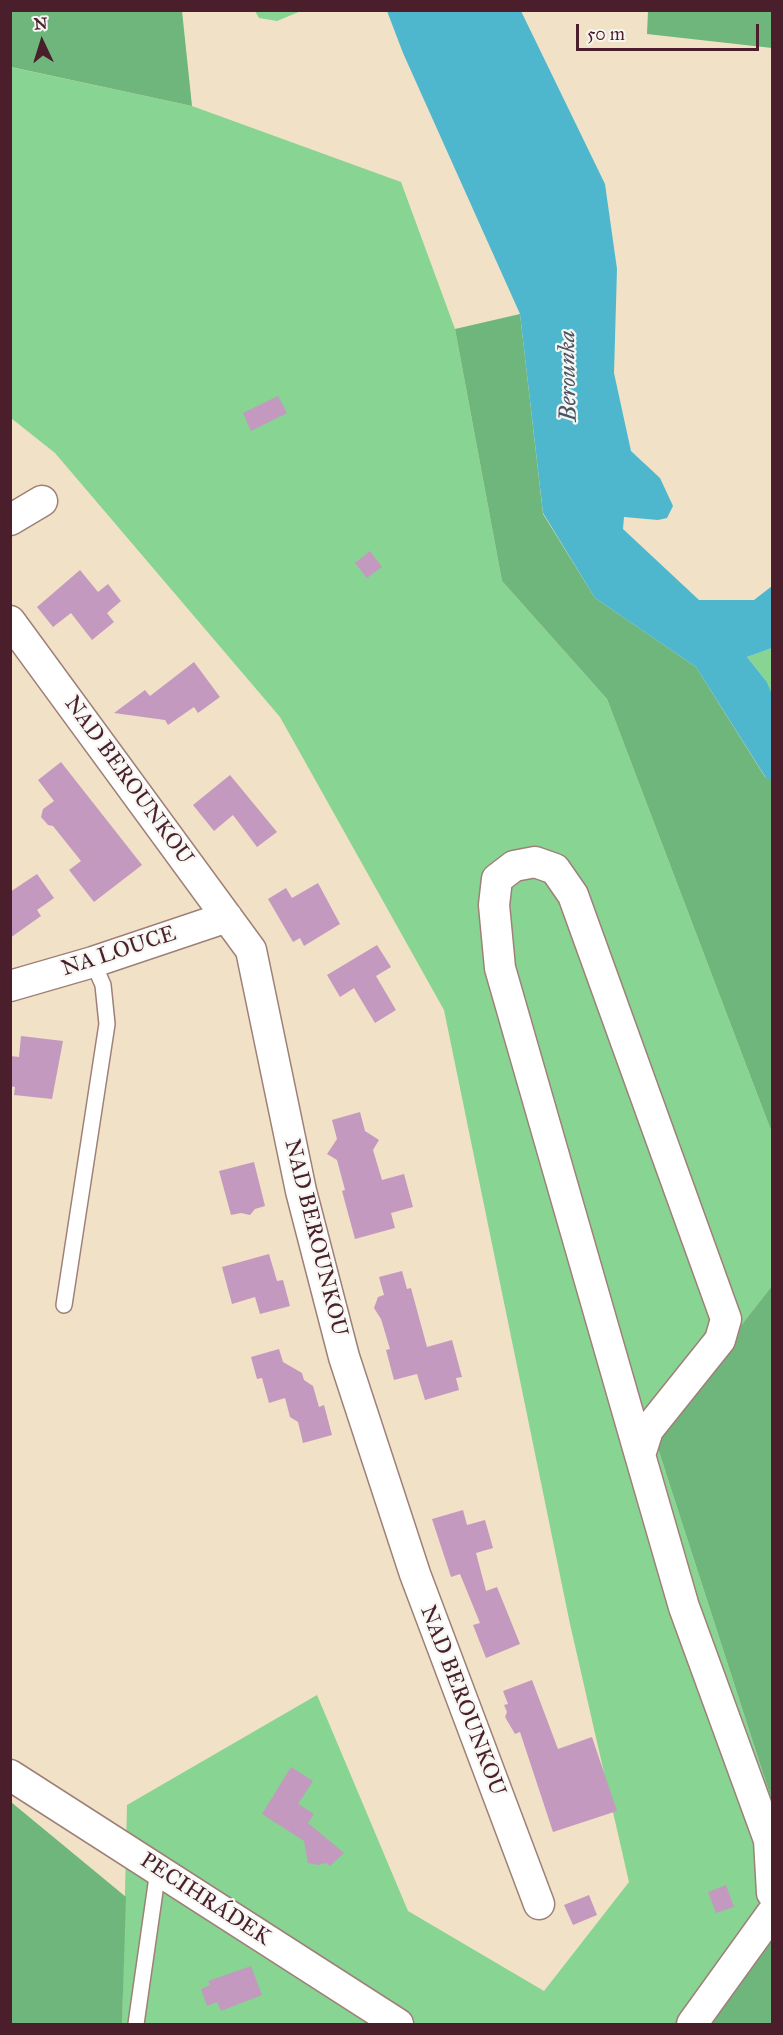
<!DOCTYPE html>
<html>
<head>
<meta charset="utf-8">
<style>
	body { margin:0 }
	#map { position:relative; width:783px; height:2035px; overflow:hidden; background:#f1e1c6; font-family:"IM FELL Great Primer",serif }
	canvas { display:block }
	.frame { position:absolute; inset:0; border:12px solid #4a1f2b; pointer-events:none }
	.north { position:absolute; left:12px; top:12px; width:60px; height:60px; -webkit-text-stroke:4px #f6f6f2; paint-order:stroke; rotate:356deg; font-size:16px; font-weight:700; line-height:24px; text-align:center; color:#4a1f2b }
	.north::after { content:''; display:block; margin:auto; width:21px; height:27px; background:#4a1f2b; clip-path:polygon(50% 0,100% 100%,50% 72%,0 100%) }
	.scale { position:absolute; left:576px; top:24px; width:183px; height:27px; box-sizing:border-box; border:3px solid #4a1f2b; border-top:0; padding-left:8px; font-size:18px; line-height:21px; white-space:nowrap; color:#4a1f2b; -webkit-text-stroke:4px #f6f6f2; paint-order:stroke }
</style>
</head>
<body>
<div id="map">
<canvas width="783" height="2035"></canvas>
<div class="frame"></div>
<div class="north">N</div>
<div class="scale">50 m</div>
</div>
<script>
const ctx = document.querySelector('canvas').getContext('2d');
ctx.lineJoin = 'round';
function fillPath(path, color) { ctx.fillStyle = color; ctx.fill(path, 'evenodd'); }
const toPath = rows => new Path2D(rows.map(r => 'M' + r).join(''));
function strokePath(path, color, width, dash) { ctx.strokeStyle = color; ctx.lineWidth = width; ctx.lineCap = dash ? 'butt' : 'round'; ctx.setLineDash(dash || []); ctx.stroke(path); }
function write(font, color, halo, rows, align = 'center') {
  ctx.font = font + ' "IM FELL Great Primer",serif'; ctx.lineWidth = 4.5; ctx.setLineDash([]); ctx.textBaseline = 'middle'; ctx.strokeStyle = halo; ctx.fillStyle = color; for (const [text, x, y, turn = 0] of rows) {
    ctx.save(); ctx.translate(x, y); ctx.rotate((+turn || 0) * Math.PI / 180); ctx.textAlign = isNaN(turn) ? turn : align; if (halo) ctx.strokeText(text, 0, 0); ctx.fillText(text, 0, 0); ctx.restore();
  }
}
fillPath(toPath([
	[255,11,301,11,277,21,259,18],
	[10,67,192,106,401,182,455,329,502,581,607,699,772,1133,772,1286,654,1436,772,1801,772,1909,688,2024,122,2024,127,1805,317,1695,408,1911,544,1991,629,1882,570,1624,444,1010,280,717,55,453,11,418],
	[772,648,772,694,767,682,747,657]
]), '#88d492');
fillPath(toPath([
	[11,10,182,11,192,106,11,67],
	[648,11,772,11,772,48,647,34],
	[520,314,543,514,595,598,696,667,765,777,772,780,772,1133,607,699,502,581,455,329],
	[772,1286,772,1801,654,1436],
	[11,1802,126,1897,122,2024,11,2024],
	[772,1909,772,2024,688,2024]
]), '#6eb67c');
fillPath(toPath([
	[387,11,521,11,605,184,617,269,614,373,631,451,660,478,673,506,667,518,658,520,624,517,623,529,699,600,754,600,772,586,772,648,747,657,767,682,772,694,772,780,766,778,696,667,595,598,543,513,520,314,403,53]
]), '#4fb7cd');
fillPath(toPath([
	[278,396,287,413,251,431,243,413],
	[370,551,382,567,367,578,355,563],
	[80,570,98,592,108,584,121,601,107,613,114,622,92,640,71,613,53,627,37,607],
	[194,662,220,697,198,713,194,707,168,725,165,720,114,713,145,690,150,696],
	[61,762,142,865,94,902,69,870,81,861,53,826,48,825,41,817,43,809,54,801,38,780],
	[230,775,277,832,257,847,233,815,214,831,193,805],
	[37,874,54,898,37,910,41,916,10,938,10,892],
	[318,883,340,924,304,946,300,938,293,942,268,899,286,888,292,898],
	[377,945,391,967,376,976,396,1010,375,1023,354,988,340,997,327,975],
	[21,1036,63,1041,52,1099,14,1095,15,1087,10,1086,10,1056,19,1057],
	[360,1112,365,1131,379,1140,373,1150,382,1180,404,1174,413,1207,391,1213,395,1228,355,1239,342,1191,345,1190,337,1160,327,1154,337,1139,332,1120],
	[254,1162,265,1206,255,1209,250,1215,241,1213,231,1215,219,1171],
	[269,1254,277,1281,283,1280,290,1306,260,1314,255,1297,232,1304,222,1267],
	[402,1271,407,1289,411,1288,427,1347,452,1340,462,1377,456,1378,459,1390,425,1400,417,1374,394,1380,386,1350,390,1349,381,1319,374,1308,378,1297,384,1295,379,1277],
	[279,1349,283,1362,302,1373,304,1380,313,1386,319,1407,324,1405,332,1435,303,1443,298,1422,290,1417,285,1398,269,1403,262,1378,257,1379,251,1357],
	[463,1510,467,1525,485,1520,493,1548,476,1553,486,1591,497,1587,520,1644,486,1658,473,1625,480,1623,460,1574,451,1577,432,1519],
	[532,1680,558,1749,592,1737,617,1811,553,1832,520,1732,515,1734,505,1717,507,1712,504,1705,508,1704,503,1691],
	[291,1767,313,1781,298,1804,314,1814,308,1823,344,1853,330,1866,326,1863,318,1865,308,1863,304,1841,262,1814],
	[726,1885,734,1907,716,1913,708,1892],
	[589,1895,597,1915,573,1925,564,1905],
	[251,1966,262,1995,221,2011,217,2002,207,2006,201,1989,210,1985,208,1981]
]), '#c499bf');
const service = toPath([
	[64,1305,107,1024,103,985,93,962],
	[136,2024,158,1870]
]);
const minor = toPath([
	[10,520,42,501],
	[10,621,251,950,301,1191,344,1357,415,1574,539,1904],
	[10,986,93,962,227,917],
	[640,1455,648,1430,720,1340,726,1319,573,895,555,869,535,862,514,866,497,879,494,905,500,968,640,1455,684,1607,769,1840,772,1893],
	[10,1775,398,2024],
	[692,2024,772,1913]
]);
strokePath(service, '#9e8078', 18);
strokePath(minor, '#9e8078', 33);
strokePath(service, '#fff', 15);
strokePath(minor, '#fff', 30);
write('22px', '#4a1f2b', '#f6f6f2', [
	["NAD BEROUNKOU",128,781,54],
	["NA LOUCE",119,952,-18],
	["NAD BEROUNKOU",315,1238,76],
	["NAD BEROUNKOU",462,1701,69],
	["PECIHRÁDEK",205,1900,33]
]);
write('italic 24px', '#4c5464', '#f6f6f2', [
	["Berounka",569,376,-91]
]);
</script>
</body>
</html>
